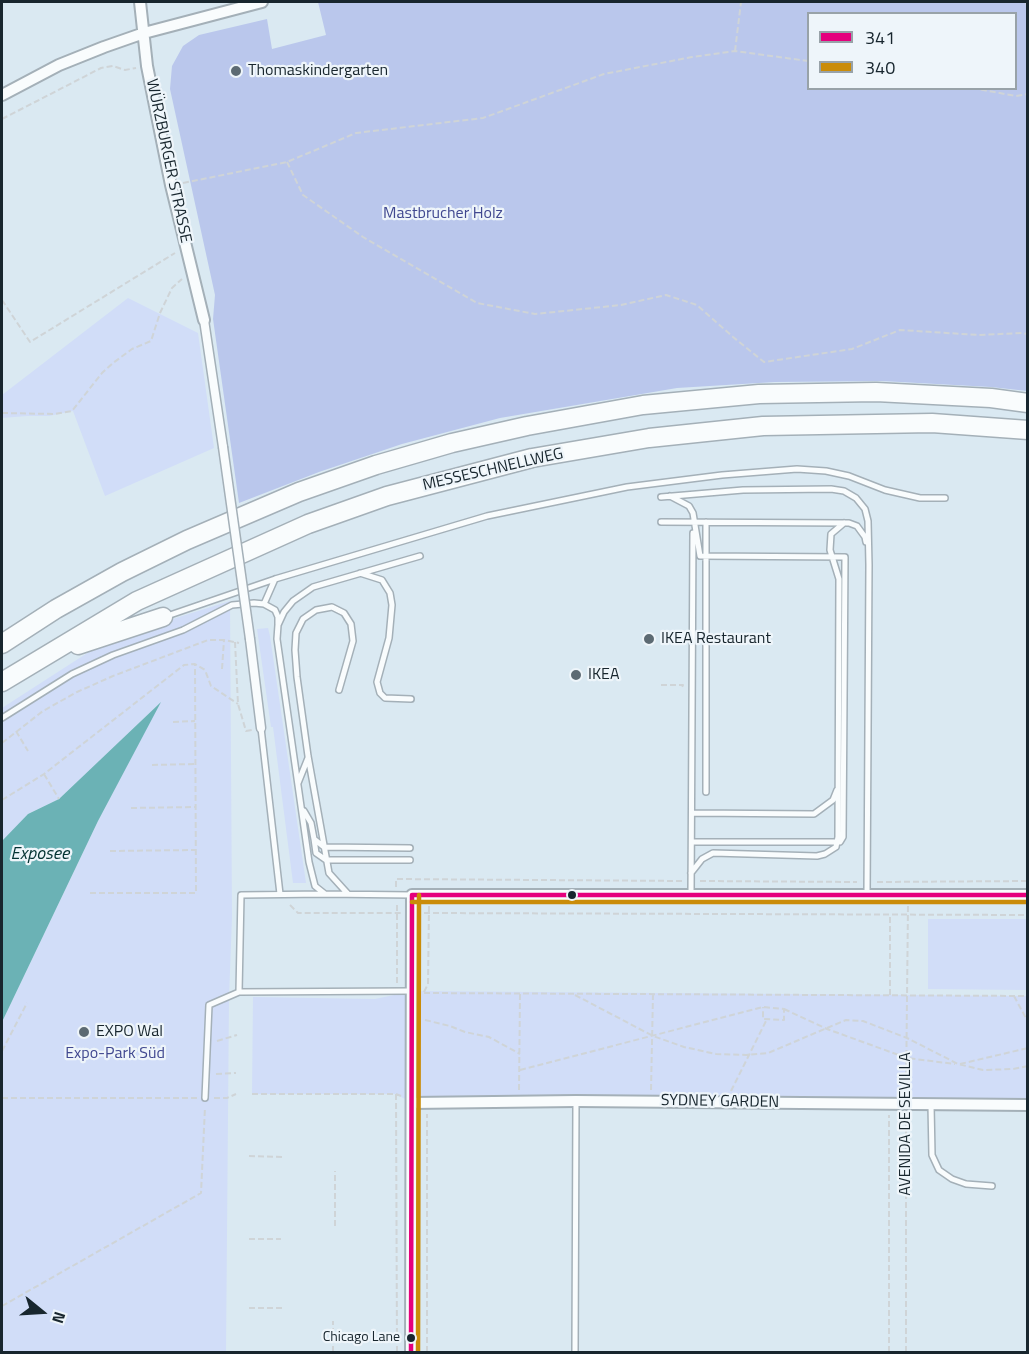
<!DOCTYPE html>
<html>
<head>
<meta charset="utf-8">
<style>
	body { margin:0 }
	#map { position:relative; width:1029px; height:1354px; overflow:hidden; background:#dae9f2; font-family:"Titillium Web",sans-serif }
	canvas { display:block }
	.frame { position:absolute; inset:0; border:3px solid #18262e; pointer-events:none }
	.legend { position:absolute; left:807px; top:12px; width:210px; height:78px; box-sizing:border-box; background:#eef5fa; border:2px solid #98a2a8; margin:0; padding:8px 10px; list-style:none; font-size:18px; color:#18262e }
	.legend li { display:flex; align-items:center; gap:12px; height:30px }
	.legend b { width:30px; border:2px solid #98a2a8 }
	.north { position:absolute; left:12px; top:1282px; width:60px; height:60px; -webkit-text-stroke:4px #eef5fa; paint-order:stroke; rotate:108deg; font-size:16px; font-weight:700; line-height:24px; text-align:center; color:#18262e }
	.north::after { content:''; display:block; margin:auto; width:21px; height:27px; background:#18262e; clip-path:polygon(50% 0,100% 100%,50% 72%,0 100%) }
</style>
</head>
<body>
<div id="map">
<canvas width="1029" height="1354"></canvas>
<div class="frame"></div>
<ul class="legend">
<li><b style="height:8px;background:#e5007d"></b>341</li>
<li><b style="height:8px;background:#ca8c09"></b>340</li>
</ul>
<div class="north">N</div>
</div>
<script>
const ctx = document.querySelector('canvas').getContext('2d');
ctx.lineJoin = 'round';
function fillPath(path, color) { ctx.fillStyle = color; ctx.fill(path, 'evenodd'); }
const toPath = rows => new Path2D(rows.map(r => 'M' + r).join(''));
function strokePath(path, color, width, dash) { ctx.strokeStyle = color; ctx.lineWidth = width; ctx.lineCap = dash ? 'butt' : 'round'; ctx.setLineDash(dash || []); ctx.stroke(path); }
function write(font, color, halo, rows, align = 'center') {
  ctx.font = font + ' "Titillium Web",sans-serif'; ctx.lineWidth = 4.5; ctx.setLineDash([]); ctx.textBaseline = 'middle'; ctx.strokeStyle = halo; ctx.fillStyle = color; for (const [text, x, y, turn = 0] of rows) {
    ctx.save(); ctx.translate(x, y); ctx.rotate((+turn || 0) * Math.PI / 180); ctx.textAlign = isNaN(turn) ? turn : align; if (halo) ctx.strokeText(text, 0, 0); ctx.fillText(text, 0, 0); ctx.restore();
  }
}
fillPath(toPath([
	[128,298,198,333,214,448,105,496,73,411,49,416,27,416,2,418,2,395],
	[230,601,232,917,229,998,226,1352,2,1352,2,1022,98,821,159,704,59,799,28,814,2,843,2,708,109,639],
	[268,628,270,636,306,883,293,883,273,727,271,727,257,629],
	[928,919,1027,919,1027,990,928,989],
	[413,991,1027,996,1027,1105,412,1103,396,1094,252,1094,253,997,375,999]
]), '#d1ddf8');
fillPath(toPath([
	[318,2,1027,2,1027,391,991,387,882,381,775,382,677,388,500,418,402,444,319,472,239,503,213,319,215,295,170,89,172,66,183,46,199,35,267,19,272,49,326,35],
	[808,14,1016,14,1016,88,808,88]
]), '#bac7ec');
fillPath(toPath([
	[161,702,98,821,2,1022,2,841,28,814,59,799]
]), '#6bb2b5');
const service = toPath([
	[670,496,689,506,693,513,700,556,845,557,843,837,840,842,692,842],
	[661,497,743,490,831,489,844,491,856,498,865,509,868,521,869,565,867,895],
	[661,522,849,523,857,526,865,537,866,542],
	[360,573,382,580,390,593,392,605,389,638,377,682,380,693,385,698,411,699],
	[264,604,275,579],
	[167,616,275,579,487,516,627,487,722,475,797,469,826,471,849,476,885,490,920,498,945,498],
	[339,690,353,641,351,624,344,613,332,607,316,610,303,619,296,633,295,650,297,677,308,756,329,873,348,894],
	[2,718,72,674,113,655,183,630,232,605,254,603,264,604,275,610,278,617,278,624],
	[261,728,280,894],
	[298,783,308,758],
	[706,792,706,522],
	[304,811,311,823,314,839,324,847,410,848],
	[693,813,814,814,833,800,837,790],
	[314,839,316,853,326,860,410,860],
	[691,873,702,859,713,853,817,856,825,854,836,847,838,837,839,579,830,550,831,534,844,523],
	[412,895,325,894,315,886,309,862,277,639,278,625,284,612,293,601,313,587,420,556],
	[691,896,693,533],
	[239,992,241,895,325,894],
	[205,1098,209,1005,239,992,411,991],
	[931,1105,932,1155,939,1170,952,1179,966,1184,992,1186],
	[575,1352,576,1101]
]);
const pedestrian = toPath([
	[204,320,223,447],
	[250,639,261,728]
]);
const minor = toPath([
	[140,2,147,66,171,185,204,320],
	[2,95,59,65,104,47,144,33,262,2],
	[412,1103,576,1101,1028,1105],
	[411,1352,412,895,1028,895]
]);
const trunk = toPath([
	[2,644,56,609,122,572,187,540,299,492,376,465,452,443,527,426,643,405,759,394,876,392,991,398,1028,403],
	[78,645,163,617],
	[2,682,137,601,308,524,387,496,532,458,649,438,763,426,932,423,1028,430]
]);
strokePath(service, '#a4b0b8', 8);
strokePath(pedestrian, '#a4b0b8', 11);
strokePath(minor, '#a4b0b8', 14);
strokePath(trunk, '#a4b0b8', 21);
strokePath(toPath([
	[1026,2,1028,10],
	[735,51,741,2],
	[972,88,1016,96,1028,94],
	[2,119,101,68,113,66,125,70,136,68],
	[287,162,303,195,363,237,477,303,535,314,621,305,666,295,697,305,733,337,764,362,852,349,900,330,979,335,1022,333,1028,334],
	[183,183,287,162,356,133,483,118,604,74,692,57,735,51,808,61],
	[2,300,30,342,175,253],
	[2,413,54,414,72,411,102,373,113,363,132,349,151,341,160,313,172,288,182,279],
	[235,642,238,704,246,731,252,730],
	[222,669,224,640],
	[661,685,683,685,682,687],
	[173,722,195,721],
	[16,731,28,751],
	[2,743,43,711,77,692,113,676,208,640,224,640,239,643],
	[152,765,195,764],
	[44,774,59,799],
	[2,800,44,774,184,665,195,664,205,670,211,686,238,704],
	[131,808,196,807],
	[110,851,196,850],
	[700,881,857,882],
	[877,882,1028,881],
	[396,887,396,879,683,881],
	[90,893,196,893,195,664],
	[290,905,298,913,401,913],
	[397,905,397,983],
	[424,913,1028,915],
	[424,992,428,984,429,906],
	[424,993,1028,996],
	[575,995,653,1036,684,1047,716,1054,746,1055,768,1053,846,1020,863,1021,907,1038,958,1064,983,1070,1013,1069,1028,1066],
	[890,995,890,914],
	[1014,996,1028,1022],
	[784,1009,827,1029,907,1058,955,1064],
	[425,1020,450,1026,465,1032,489,1037,520,1054],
	[217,1041,237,1035],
	[2,1051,27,1003],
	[960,1064,1028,1048],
	[520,1070,763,1007,784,1009,784,1020,763,1019,763,1007],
	[216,1074,236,1073],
	[519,1090,520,994],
	[651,1090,653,994],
	[731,1091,767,1019],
	[906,1092,908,905],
	[252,1094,396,1094,401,1096],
	[396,1094,397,1352],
	[2,1098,197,1098],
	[214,1098,227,1098,236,1094],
	[249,1156,283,1157],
	[335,1226,335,1171],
	[249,1239,281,1239],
	[2,1306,201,1193,205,1107],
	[249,1308,282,1308],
	[333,1352,333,1321],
	[427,1352,427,1114],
	[889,1352,889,1115],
	[906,1352,906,1115]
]), '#cfd4d7', 2, [6, 3]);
strokePath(service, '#f9fcfd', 5);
strokePath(pedestrian, '#f9fcfd', 8);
strokePath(minor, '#f9fcfd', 10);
strokePath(trunk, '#f9fcfd', 18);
const pedestrianBridge = toPath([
	[223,447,250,639]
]);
strokePath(pedestrianBridge, '#a4b0b8', 11, []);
strokePath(pedestrianBridge, '#f9fcfd', 8);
strokePath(toPath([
	[412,895,1028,895],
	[411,1352,412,895]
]), '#e5007d', 4.5);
strokePath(toPath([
	[412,902,1028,902],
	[418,1352,419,895]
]), '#ca8c09', 4.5);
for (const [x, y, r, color] of [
	[236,71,6,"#5c6a73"],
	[649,639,6,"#5c6a73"],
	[576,675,6,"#5c6a73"],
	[572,895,5,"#18262e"],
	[84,1032,6,"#5c6a73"],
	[411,1338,5,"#18262e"]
]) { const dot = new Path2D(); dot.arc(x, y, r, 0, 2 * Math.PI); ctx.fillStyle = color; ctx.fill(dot); strokePath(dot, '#eef5fa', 2); }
write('14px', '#18262e', '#eef5fa', [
	["Chicago Lane",400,1338]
], 'right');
write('16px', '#18262e', '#eef5fa', [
	["Thomaskindergarten",248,71],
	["IKEA Restaurant",661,639],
	["IKEA",588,675],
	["EXPO Wal",96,1032]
], 'left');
write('16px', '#18262e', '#eef5fa', [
	["WÜRZBURGER STRASSE",168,161,78],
	["MESSESCHNELLWEG",493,470,-13],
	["SYDNEY GARDEN",720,1102,1],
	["AVENIDA DE SEVILLA",906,1124,-90]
]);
write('16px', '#404890', '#eef5fa', [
	["Mastbrucher Holz",443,214],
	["Expo-Park Süd",115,1054]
]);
write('italic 18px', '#043333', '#eef5fa', [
	["Exposee",40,855]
]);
</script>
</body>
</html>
